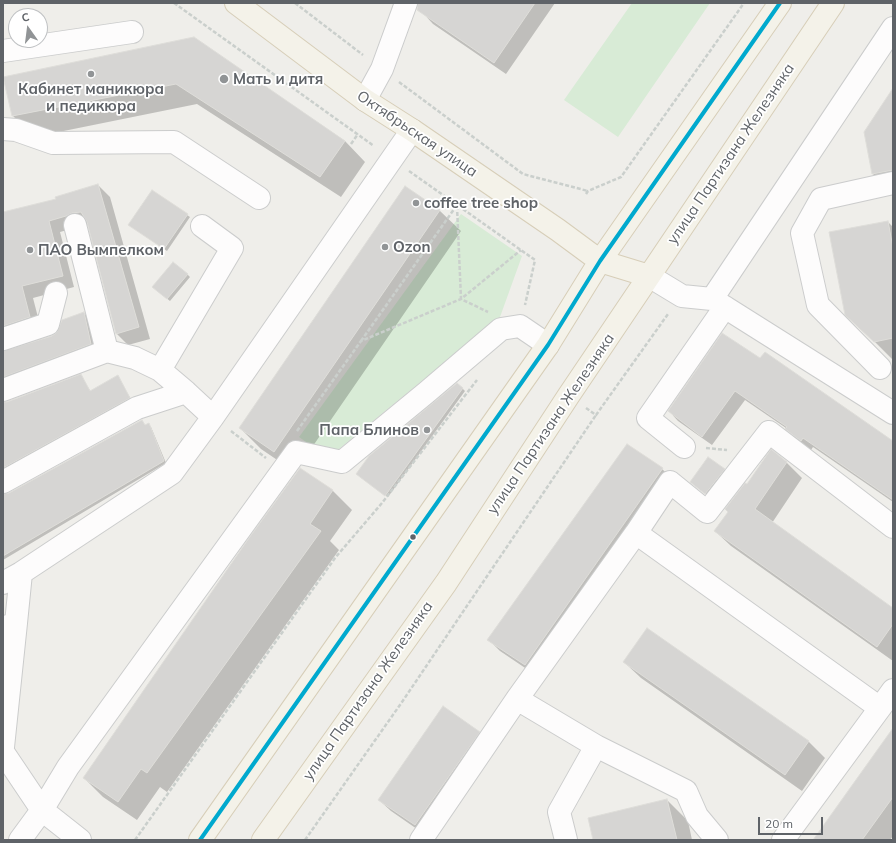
<!DOCTYPE html>
<html>
<head>
<meta charset="utf-8">
<style>
	body { margin:0 }
	#map { position:relative; width:896px; height:843px; overflow:hidden; background:#efeeea; font-family:Mulish,sans-serif }
	canvas { display:block }
	.frame { position:absolute; inset:0; border:4px solid #5f6368; pointer-events:none }
	.north { position:absolute; left:8px; top:8px; width:40px; height:40px; box-sizing:border-box; background:#fff; border:1px solid #bfc1c3; border-radius:50%; rotate:346deg; font-size:11px; font-weight:700; line-height:16px; text-align:center; color:#5f6368 }
	.north::after { content:''; display:block; margin:auto; width:14px; height:18px; background:#919496; clip-path:polygon(50% 0,100% 100%,50% 72%,0 100%) }
	.scale { position:absolute; left:758px; top:817px; width:65px; height:18px; box-sizing:border-box; border:2px solid #5f6368; border-top:0; padding-left:5px; font-size:12px; line-height:14px; white-space:nowrap; color:#5f6368; -webkit-text-stroke:3px #fff; paint-order:stroke }
</style>
</head>
<body>
<div id="map">
<canvas width="896" height="843"></canvas>
<div class="frame"></div>
<div class="north">С</div>
<div class="scale">20 m</div>
</div>
<script>
const ctx = document.querySelector('canvas').getContext('2d');
ctx.lineJoin = 'round';
function fillPath(path, color) { ctx.fillStyle = color; ctx.fill(path, 'evenodd'); }
const toPath = rows => new Path2D(rows.map(r => 'M' + r).join(''));
function strokePath(path, color, width, dash) { ctx.strokeStyle = color; ctx.lineWidth = width; ctx.lineCap = dash ? 'butt' : 'round'; ctx.setLineDash(dash || []); ctx.stroke(path); }
function write(font, color, halo, rows, align = 'center') {
  ctx.font = font + ' Mulish,sans-serif'; ctx.lineWidth = 3.5; ctx.setLineDash([]); ctx.textBaseline = 'middle'; ctx.strokeStyle = halo; ctx.fillStyle = color; for (const [text, x, y, turn = 0] of rows) {
    ctx.save(); ctx.translate(x, y); ctx.rotate((+turn || 0) * Math.PI / 180); ctx.textAlign = isNaN(turn) ? turn : align; if (halo) ctx.strokeText(text, 0, 0); ctx.fillText(text, 0, 0); ctx.restore();
  }
}
fillPath(toPath([
	[632,3,710,3,618,137,564,100],
	[461,214,522,256,500,317,328,458,299,437]
]), '#d8ebd6');
fillPath(toPath([
	[428,3,555,3,506,74,433,24,422,12],
	[194,38,345,141,365,162,341,197,197,104,34,137,13,116],
	[893,89,893,181,881,183,873,174,865,133],
	[98,185,110,197,150,339,128,345,116,333,89,224,60,232,74,287,33,298,41,329,3,347,3,213,57,199],
	[405,187,440,211,461,231,295,472,261,449,240,428],
	[187,215,190,217,167,251,129,225],
	[888,222,893,227,893,360,870,337],
	[187,274,190,277,170,301,156,290],
	[84,313,96,325,103,355,3,395,3,352,53,337],
	[722,335,893,442,893,502,813,447,811,450,796,438,786,428,745,400,712,445,678,421,669,411],
	[80,375,91,392,118,377,132,401,3,472,3,403,8,403],
	[462,388,465,391,388,497,360,477],
	[148,425,151,427,166,463,3,560,3,495,9,494],
	[771,451,787,463,802,478,772,523,893,609,893,661,731,546,715,531],
	[300,469,333,491,352,510,330,541,339,550,167,792,160,787,137,820,103,797,84,778],
	[662,469,674,480,537,676,500,651,489,640],
	[724,469,730,475,711,499,692,482],
	[647,629,809,742,825,758,802,791,641,678,624,662],
	[893,730,893,836,890,840,814,840],
	[479,732,491,744,427,836,391,811,379,800],
	[667,800,688,821,692,840,594,840]
]), '#0003');
const building = toPath([
	[418,3,535,3,494,63,417,10,418,3],
	[194,37,345,141,320,177,176,84,12,116,3,77,194,37],
	[893,88,893,170,872,174,864,132,893,88],
	[98,184,139,327,116,334,87,222,81,212,72,213,66,216,49,221,63,276,22,286,30,317,3,326,3,212,56,199,55,197,98,184],
	[405,186,440,210,274,452,239,428,405,186],
	[152,190,188,214,164,249,128,225,152,190],
	[888,221,893,248,893,338,874,342,845,315,829,232,888,221],
	[173,262,188,274,167,299,152,287,173,262],
	[84,312,91,344,3,377,3,351,52,336,57,332,62,320,84,312],
	[722,333,760,358,765,352,893,441,893,500,803,438,801,441,785,429,787,427,735,391,702,437,668,411,722,333],
	[81,374,90,391,118,375,130,398,3,468,3,402,7,402,81,374],
	[457,383,463,388,385,496,356,474,369,456,457,383],
	[142,420,145,425,149,423,164,461,3,556,3,494,9,493,142,420],
	[627,444,663,468,525,665,487,640,627,444],
	[771,449,787,462,755,509,893,608,893,624,877,647,714,531,728,512,725,509,745,483,747,484,771,449],
	[708,457,725,469,705,494,690,482,708,457],
	[300,468,333,490,310,524,321,531,147,773,141,769,118,802,83,778,249,538,300,468],
	[647,628,809,741,785,775,623,662,647,628],
	[443,706,480,732,415,825,378,800,443,706],
	[893,728,893,797,862,840,813,840,893,728],
	[667,799,677,840,593,840,588,818,667,799]
]);
fillPath(building, '#d6d5d3');
strokePath(building, '#deddd9', 1);
const minor = toPath([
	[3,51,132,32],
	[365,100,382,69,406,3],
	[3,129,16,130,53,143,174,142,259,198],
	[75,225,107,351,135,358,160,370,186,392,213,417],
	[649,276,682,296,712,299,893,413],
	[712,299,893,28],
	[3,339,48,324,56,293],
	[880,368,818,305,802,233,821,199,893,183],
	[160,370,232,248,202,226],
	[3,390,107,351],
	[684,447,648,418,725,307],
	[3,482,137,408,186,392],
	[636,533,670,482,707,512,769,432,893,527],
	[3,583,21,573,172,473,213,417,412,130],
	[16,623,21,573],
	[3,628,16,623,3,747],
	[517,699,596,746],
	[3,752,42,810,20,840],
	[80,840,42,810,68,767,296,452,342,462,427,392,501,329,520,326,548,345],
	[421,840,517,699,636,533,880,708,893,690],
	[566,840,559,812,596,746,686,791,697,816,717,840],
	[783,840,880,708]
]);
const major = toPath([
	[236,3,365,100,412,130,558,230,600,261,649,276],
	[200,840,548,345,600,261,780,3],
	[263,840,446,583,569,395,833,3]
]);
strokePath(minor, '#cbcccc', 24);
strokePath(major, '#d7ceb8', 24);
strokePath(toPath([
	[174,3,374,146],
	[295,3,363,55],
	[399,82,523,174,588,191],
	[351,144,358,134],
	[409,171,535,260,525,305],
	[586,194,588,191,621,177,744,3],
	[457,206,461,299,488,312],
	[361,341,457,205],
	[586,408,596,415,668,314],
	[231,431,266,458],
	[297,431,361,341,461,299,521,250],
	[706,448,727,450],
	[135,840,335,558,382,503,477,380],
	[305,840,402,702,596,415]
]), '#cacfcc', 2.5, [4, 2]);
strokePath(minor, '#fdfcfc', 22);
strokePath(major, '#f4f2e9', 22);
strokePath(toPath([
	[200,840,548,345,600,261,780,3]
]), '#00a9ce', 4);
for (const [x, y, r, color] of [
	[91,74,4,"#919496"],
	[224,79,5,"#919496"],
	[416,203,4,"#919496"],
	[385,247,4,"#919496"],
	[30,250,4,"#919496"],
	[427,430,4,"#919496"],
	[413,537,3.5,"#5f6368"]
]) { const dot = new Path2D(); dot.arc(x, y, r, 0, 2 * Math.PI); ctx.fillStyle = color; ctx.fill(dot); strokePath(dot, '#fff', 1.5); }
write('bold 15px', '#5f6368', '#fff', [
	["Мать и дитя",233,79],
	["Кабинет маникюра",91,89,"center"],
	["и педикюра",91,106,"center"],
	["coffee tree shop",424,203],
	["Ozon",393,247],
	["ПАО Вымпелком",38,250],
	["Папа Блинов",419,430,"right"]
], 'left');
write('15px', '#5f6368', '#fff', [
	["Октябрьская улица",417,134,34],
	["улица Партизана Железняка",731,154,-56],
	["улица Партизана Железняка",551,424,-56],
	["улица Партизана Железняка",368,691,-55]
]);
</script>
</body>
</html>
